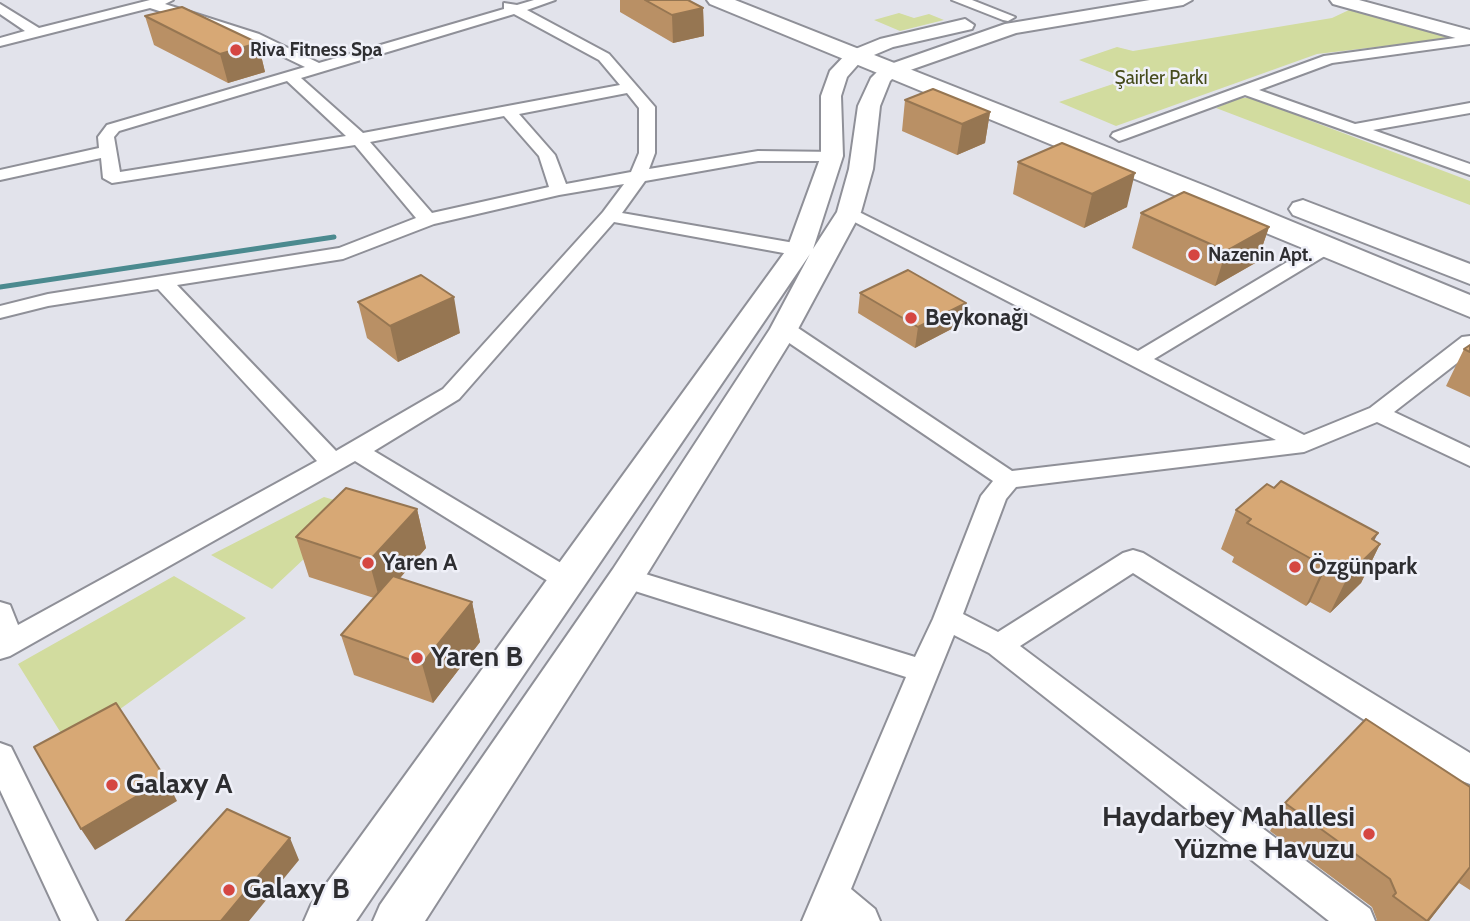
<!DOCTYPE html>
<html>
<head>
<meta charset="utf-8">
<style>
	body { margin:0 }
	canvas { display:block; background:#e2e3eb }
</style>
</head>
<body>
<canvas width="1470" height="921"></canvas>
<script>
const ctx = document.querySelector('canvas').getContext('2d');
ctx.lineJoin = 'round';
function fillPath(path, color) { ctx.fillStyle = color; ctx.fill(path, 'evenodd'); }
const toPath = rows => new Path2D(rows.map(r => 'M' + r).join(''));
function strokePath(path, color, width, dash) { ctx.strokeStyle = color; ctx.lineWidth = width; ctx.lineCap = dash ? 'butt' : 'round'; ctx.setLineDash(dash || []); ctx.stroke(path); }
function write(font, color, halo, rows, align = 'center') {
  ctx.font = font + ' Cabin,sans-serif'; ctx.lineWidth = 5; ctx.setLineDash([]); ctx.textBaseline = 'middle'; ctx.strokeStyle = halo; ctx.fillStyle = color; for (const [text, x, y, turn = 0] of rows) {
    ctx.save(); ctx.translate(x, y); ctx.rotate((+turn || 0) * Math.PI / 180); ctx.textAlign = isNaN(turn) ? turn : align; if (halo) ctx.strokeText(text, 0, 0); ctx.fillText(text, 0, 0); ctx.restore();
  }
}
fillPath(toPath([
	[1349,10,1453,38,1317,54,1116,126,1059,102,1128,79,1079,60,1117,47,1133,51,1332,18],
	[899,13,914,18,929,14,944,20,900,31,874,20],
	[1239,98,1253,98,1307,116,1306,119,1470,181,1470,205,1216,108],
	[324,497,359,507,272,589,211,555],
	[174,576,246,618,69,746,18,664]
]), '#d2dc9f');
strokePath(toPath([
	[0,287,334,237]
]), '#4b8a8f', 5);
const street = toPath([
	[150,0,173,0,165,4,259,34,319,63,504,9,504,3,517,5,534,0,555,0,527,10,609,54,655,107,655,153,649,169,758,151,838,152,840,156,832,161,758,161,645,181,622,213,800,244,810,250,800,256,614,222,459,399,374,451,576,572,580,579,576,586,566,589,556,586,355,461,10,656,0,659,0,602,10,605,18,625,317,461,158,289,48,306,0,318,0,306,48,294,339,248,416,218,355,145,112,183,103,178,101,158,0,180,0,170,99,148,98,137,107,125,305,67,249,40,150,8,0,46,0,38,25,31,0,14,0,4,39,28,150,0],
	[514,14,599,60,620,85,363,133,301,78,514,14],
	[287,81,346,136,120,172,114,137,119,131,287,81],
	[627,93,639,108,639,153,631,172,566,184,555,155,519,114,627,93],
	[504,116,539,156,549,187,432,213,370,142,504,116],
	[624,184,603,212,443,389,336,451,177,285,343,259,434,224,559,195,624,184],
	[952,0,972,0,1015,17,1008,21,1003,20,952,0],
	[1470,36,1470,44,1332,63,1259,90,1355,124,1470,103,1470,113,1373,130,1470,164,1470,175,1245,95,1125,139,1119,141,1111,136,1113,133,1324,56,1470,36],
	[849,207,1138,351,1319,243,1333,243,1336,247,1333,251,1154,359,1304,435,1370,408,1462,337,1470,336,1470,353,1394,412,1470,448,1470,466,1377,422,1304,452,1016,487,1006,499,963,614,998,632,1123,553,1133,550,1143,553,1470,753,1470,784,1459,780,1133,573,1020,646,1370,909,1375,921,1329,921,989,653,954,635,851,889,875,909,880,921,802,921,906,677,616,585,612,578,616,571,626,568,915,657,933,619,981,496,993,481,776,334,773,329,776,324,792,324,1012,471,1276,440,843,216,840,212,843,208,849,207],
	[0,743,11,747,97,921,61,921,0,790,0,743]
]);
const secondary = toPath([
	[1150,0,1192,0,1183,5,1016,33,896,75,890,81,880,106,873,169,861,212,798,329,639,587,425,921,373,921,380,905,613,569,770,329,810,254,356,921,304,921,311,905,787,249,821,156,821,96,830,71,848,52,880,39,965,19,974,25,972,29,893,47,862,60,847,77,841,96,843,156,813,249,837,212,849,169,858,106,871,78,882,67,1005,24,1150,0],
	[1330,0,1359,0,1470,30,1470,42,1333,4,1330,0]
]);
const primary = toPath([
	[707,0,735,0,1208,187,1470,295,1470,317,710,4,707,0],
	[1303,200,1470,264,1470,284,1293,215,1289,209,1293,203,1303,200]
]);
strokePath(street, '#8f9098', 4);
strokePath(secondary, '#8f9098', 4);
strokePath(primary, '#8f9098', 4);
fillPath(street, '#fff');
fillPath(secondary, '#fff');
fillPath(primary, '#fff');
fillPath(toPath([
	[620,0,688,0,703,8,704,36,673,43,620,12],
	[145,16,258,43,265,72,228,83,154,45],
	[905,100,990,112,985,143,957,155,902,131],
	[1018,162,1127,207,1084,228,1013,194],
	[1141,213,1269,227,1257,262,1215,286,1132,248],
	[860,293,963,323,915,348,858,313],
	[358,302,460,333,398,362,367,338],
	[1470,345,1470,397,1446,386,1464,349],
	[417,509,426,548,400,578,472,602,480,642,433,703,354,675,341,635,374,598,309,577,296,537],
	[1236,510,1374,541,1380,544,1361,583,1330,613,1310,602,1306,606,1232,562,1234,557,1221,549],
	[1470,787,1470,890,1459,883,1429,921,1376,921,1377,920,1372,907,1270,831,1285,803]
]), '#b99065');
fillPath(toPath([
	[703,8,704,36,673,43,672,15],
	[258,43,265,72,228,83,220,54],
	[990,112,985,143,957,155,962,124],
	[1135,173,1127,207,1084,228,1092,194],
	[1269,227,1257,262,1215,286,1226,251],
	[454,297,460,333,398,362,390,326],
	[966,303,963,323,915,348,918,327],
	[417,509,426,548,380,601,369,561],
	[1378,533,1366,557,1380,544,1361,583,1330,613,1349,574,1372,539],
	[1328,563,1310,602,1306,606,1324,566],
	[472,602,480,642,433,703,422,664],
	[166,779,177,801,95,850,81,829],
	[290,838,299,860,249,921,221,921],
	[1470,868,1429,921,1427,921]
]), '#967652');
const building = toPath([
	[645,0,688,0,703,8,672,15,645,0],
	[182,7,258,43,220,54,145,16,182,7],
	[933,89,990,112,962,124,905,100,933,89],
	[1062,143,1135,173,1092,194,1018,162,1062,143],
	[1184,192,1269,227,1226,251,1141,213,1184,192],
	[908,270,966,303,918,327,860,293,908,270],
	[421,275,454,297,390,326,358,302,421,275],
	[1470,345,1470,352,1464,349,1470,345],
	[1281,481,1378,533,1372,539,1380,544,1349,574,1328,563,1324,566,1247,523,1251,519,1236,510,1267,484,1274,488,1281,481],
	[346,488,417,509,369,561,296,537,346,488],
	[393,576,472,602,422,664,341,635,393,576],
	[116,703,166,779,81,829,34,747,116,703],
	[1366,719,1470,787,1470,867,1427,921,1393,896,1396,893,1390,879,1285,803,1366,719],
	[227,809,290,838,221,921,126,921,227,809]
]);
fillPath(building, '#d7a875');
strokePath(building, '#967652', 2);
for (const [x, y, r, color] of [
	[236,50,7,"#d54642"],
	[1194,255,7,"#d54642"],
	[911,318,7,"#d54642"],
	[368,563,7,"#d54642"],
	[1295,567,7,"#d54642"],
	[417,658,7,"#d54642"],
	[112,785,7,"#d54642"],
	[1369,834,7,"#d54642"],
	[229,890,7,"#d54642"]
]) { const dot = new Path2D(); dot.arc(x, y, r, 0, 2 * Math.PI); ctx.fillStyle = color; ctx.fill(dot); strokePath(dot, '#eff0f8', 2.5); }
write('bold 19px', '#2e2e31', '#eff0f8', [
	["Riva Fitness Spa",250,50],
	["Nazenin Apt.",1208,255]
], 'left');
write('19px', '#454b1b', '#eff0f8', [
	["Şairler Parkı",1161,78]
]);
write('bold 23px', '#2e2e31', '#eff0f8', [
	["Beykonağı",925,318],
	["Yaren A",382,563],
	["Özgünpark",1309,567]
], 'left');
write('bold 28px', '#2e2e31', '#eff0f8', [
	["Yaren B",431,658],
	["Galaxy A",126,785],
	["Haydarbey Mahallesi",1355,818,"right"],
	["Yüzme Havuzu",1355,850,"right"],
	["Galaxy B",243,890]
], 'left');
</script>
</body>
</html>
